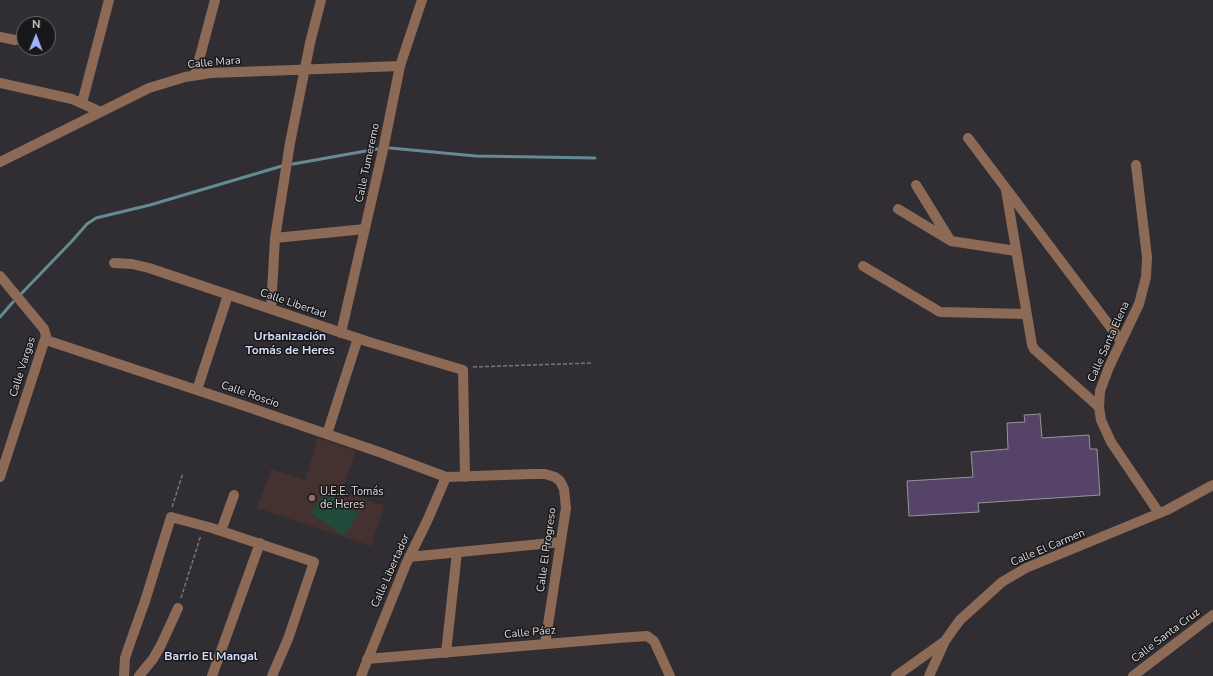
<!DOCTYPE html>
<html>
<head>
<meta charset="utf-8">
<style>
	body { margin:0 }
	#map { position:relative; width:1213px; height:676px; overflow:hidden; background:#312e33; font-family:"Nunito Sans",sans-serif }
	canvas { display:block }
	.north { position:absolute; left:16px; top:16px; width:40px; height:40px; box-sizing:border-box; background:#181719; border:1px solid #676668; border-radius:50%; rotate:1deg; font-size:11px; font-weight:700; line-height:16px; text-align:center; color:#dedcdf }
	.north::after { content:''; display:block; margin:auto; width:14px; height:18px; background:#9fb3fd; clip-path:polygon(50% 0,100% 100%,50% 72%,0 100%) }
</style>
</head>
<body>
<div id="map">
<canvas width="1213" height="676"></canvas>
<div class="north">N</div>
</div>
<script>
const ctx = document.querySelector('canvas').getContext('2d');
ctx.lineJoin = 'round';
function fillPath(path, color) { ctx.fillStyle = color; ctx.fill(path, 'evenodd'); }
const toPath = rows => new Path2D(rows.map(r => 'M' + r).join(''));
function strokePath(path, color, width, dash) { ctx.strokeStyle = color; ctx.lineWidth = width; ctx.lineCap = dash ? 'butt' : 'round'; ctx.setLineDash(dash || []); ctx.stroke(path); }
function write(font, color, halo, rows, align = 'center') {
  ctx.font = font + ' "Nunito Sans",sans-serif'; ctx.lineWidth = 3; ctx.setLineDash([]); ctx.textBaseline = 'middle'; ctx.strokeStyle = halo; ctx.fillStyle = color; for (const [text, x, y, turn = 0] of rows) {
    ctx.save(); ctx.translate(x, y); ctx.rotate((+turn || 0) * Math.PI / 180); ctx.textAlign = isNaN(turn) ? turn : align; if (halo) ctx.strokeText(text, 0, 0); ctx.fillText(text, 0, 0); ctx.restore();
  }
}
fillPath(toPath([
	[318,438,356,451,342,491,384,506,371,546,257,508,271,469,305,480]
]), '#45312f');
fillPath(toPath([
	[326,491,359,514,344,536,311,513]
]), '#204b3a');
strokePath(toPath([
	[390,148,476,156,595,158],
	[293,164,377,149],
	[22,293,72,241,87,224,96,218,150,205,282,166],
	[0,317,13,302]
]), '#638b91', 3);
const building = toPath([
	[1040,414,1042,438,1089,435,1090,449,1097,449,1100,495,978,503,979,512,909,516,907,481,973,477,971,452,1008,449,1007,423,1025,422,1024,415,1040,414]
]);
fillPath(building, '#564468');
strokePath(building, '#97949a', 1);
strokePath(toPath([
	[473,367,591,363],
	[172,507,183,473],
	[181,598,201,535]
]), '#787579', 1.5, [4, 2]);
strokePath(toPath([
	[0,37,15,40],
	[195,75,215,0],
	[0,83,72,99,101,112],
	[82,103,109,0],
	[968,138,1121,341],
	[0,162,149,88,185,77,211,73,400,66],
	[1136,165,1147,257,1146,277,1139,304,1109,367,1100,391,1099,407,1101,420,1111,442,1159,513],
	[916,185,950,240],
	[1006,190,1032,345,1034,349,1099,407],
	[898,209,951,241,1016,251],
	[275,238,365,229],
	[114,263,132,264,149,268,369,342,463,370,465,477],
	[863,266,940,312,1026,314],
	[0,276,44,329,46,336,0,477],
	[271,309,275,238,290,143,310,43,321,0],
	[341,333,383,150,400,66,422,0],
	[46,340,239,404,382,453,446,477,532,474,545,474,555,477,560,481,564,489,566,508,545,644],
	[197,390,228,295],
	[327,434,358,338],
	[221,531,234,495],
	[409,557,561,542],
	[446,653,457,552],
	[367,659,618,638,647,636,654,641,670,676],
	[124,676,125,658,128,649,145,601,171,517,212,528,314,562,288,639,272,676],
	[139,676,153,659,161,645,178,608],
	[212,676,260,543],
	[361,676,406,564,428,519,446,477],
	[896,676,945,641],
	[929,676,945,641,952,631,960,620,1002,582,1026,568,1167,510,1213,485],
	[1133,676,1213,615]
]), '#8d6a56', 10);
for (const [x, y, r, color] of [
	[312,498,4,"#8d6e63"]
]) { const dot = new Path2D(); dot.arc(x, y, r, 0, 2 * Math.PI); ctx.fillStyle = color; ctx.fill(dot); strokePath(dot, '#181719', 1.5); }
write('11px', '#dedcdf', '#181719', [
	["Calle Mara",214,63,-5],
	["Calle Tumeremo",368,163,-78],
	["Calle Libertad",293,304,19],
	["Calle Santa Elena",1109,342,-66],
	["Calle Vargas",23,367,-72],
	["Calle Roscio",250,395,19],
	["Calle El Carmen",1048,548,-23],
	["Calle El Progreso",547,550,-82],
	["Calle Libertador",391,571,-66],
	["Calle Páez",530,633,-5],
	["Calle Santa Cruz",1166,636,-37]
]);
write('11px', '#dedcdf', '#181719', [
	["U.E.E. Tomás",320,492],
	["de Heres",320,505]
], 'left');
write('bold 12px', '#d4dcf9', '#181719', [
	["Urbanización",290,337],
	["Tomás de Heres",290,351],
	["Barrio El Mangal",211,657]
]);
</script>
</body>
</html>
